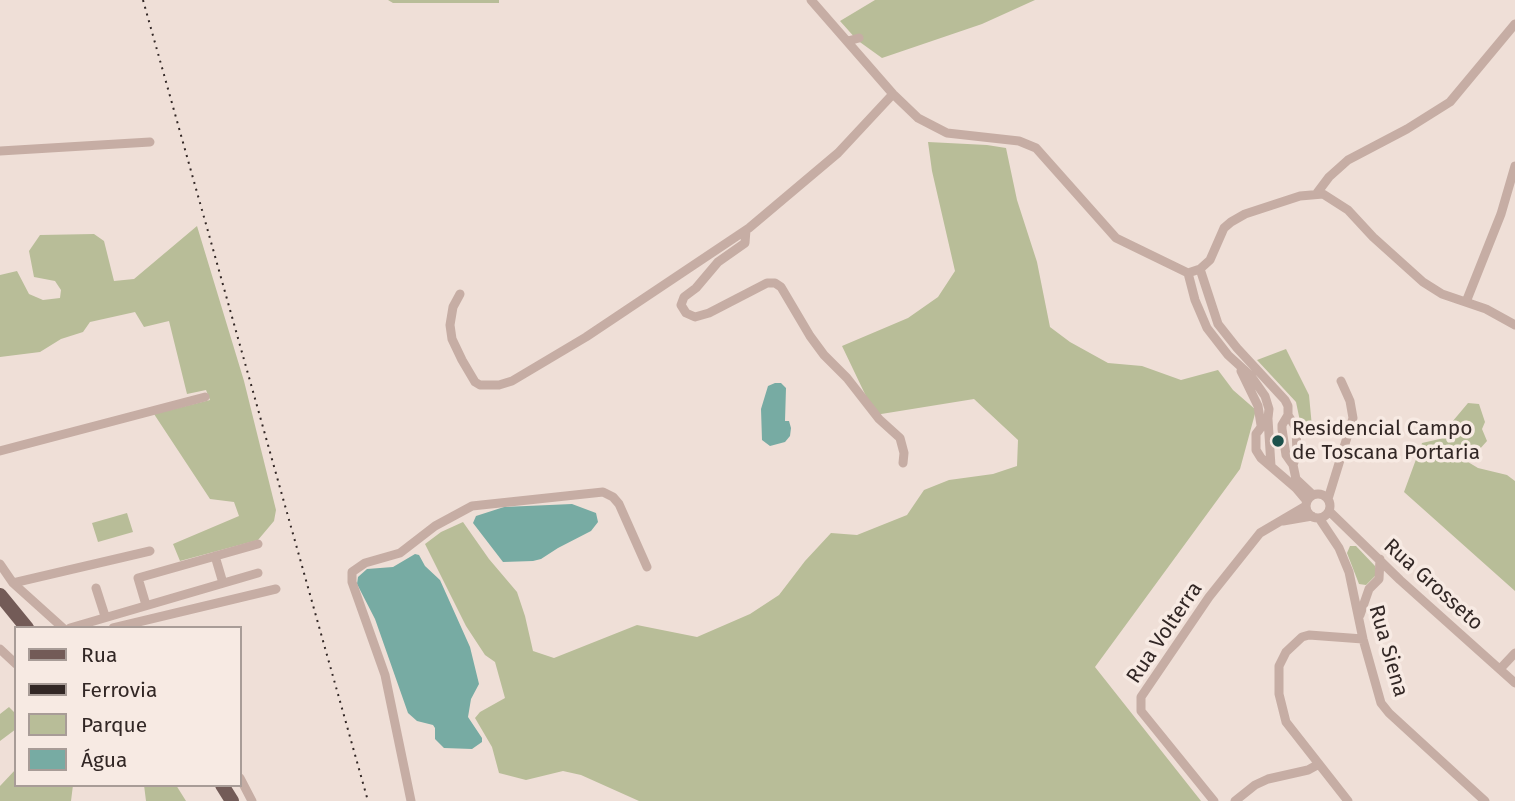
<!DOCTYPE html>
<html>
<head>
<meta charset="utf-8">
<style>
	body { margin:0 }
	#map { position:relative; width:1515px; height:801px; overflow:hidden; background:#efdfd7; font-family:"Fira Sans",sans-serif }
	canvas { display:block }
	.legend { position:absolute; left:14px; top:626px; width:228px; height:161px; box-sizing:border-box; background:#f7eae3; border:2px solid #a89c97; margin:0; padding:9px 12px; list-style:none; font-size:21px; color:#322725 }
	.legend li { display:flex; align-items:center; gap:14px; height:35px }
	.legend b { width:35px; border:2px solid #a89c97 }
</style>
</head>
<body>
<div id="map">
<canvas width="1515" height="801"></canvas>
<ul class="legend">
<li><b style="height:9px;background:#735b57"></b>Rua</li>
<li><b style="height:9px;background:#322725"></b>Ferrovia</li>
<li><b style="height:19px;background:#b8bd98"></b>Parque</li>
<li><b style="height:19px;background:#77aba3"></b>Água</li>
</ul>
</div>
<script>
const ctx = document.querySelector('canvas').getContext('2d');
ctx.lineJoin = 'round';
function fillPath(path, color) { ctx.fillStyle = color; ctx.fill(path, 'evenodd'); }
const toPath = rows => new Path2D(rows.map(r => 'M' + r).join(''));
function strokePath(path, color, width, dash) { ctx.strokeStyle = color; ctx.lineWidth = width; ctx.lineCap = dash ? 'butt' : 'round'; ctx.setLineDash(dash || []); ctx.stroke(path); }
function write(font, color, halo, rows, align = 'center') {
  ctx.font = font + ' "Fira Sans",sans-serif'; ctx.lineWidth = 7; ctx.setLineDash([]); ctx.textBaseline = 'middle'; ctx.strokeStyle = halo; ctx.fillStyle = color; for (const [text, x, y, turn = 0] of rows) {
    ctx.save(); ctx.translate(x, y); ctx.rotate((+turn || 0) * Math.PI / 180); ctx.textAlign = isNaN(turn) ? turn : align; if (halo) ctx.strokeText(text, 0, 0); ctx.fillText(text, 0, 0); ctx.restore();
  }
}
fillPath(toPath([
	[388,0,499,0,499,3,393,3],
	[875,0,1035,0,982,24,882,58,857,40,840,21],
	[928,142,987,145,1006,148,1017,200,1037,262,1050,327,1070,342,1108,363,1142,366,1181,380,1218,370,1233,390,1256,410,1240,469,1095,667,1201,801,639,801,581,775,563,771,526,780,499,773,492,747,475,718,480,712,505,698,495,662,485,655,466,626,425,544,441,532,463,522,489,559,517,592,525,616,533,651,554,658,637,625,697,637,750,614,779,595,805,561,831,533,857,535,907,515,924,490,949,480,993,474,1017,466,1018,440,974,399,875,415,842,346,908,318,938,297,955,271,932,171],
	[197,226,244,381,276,510,274,521,258,540,180,561,173,544,239,516,234,502,210,499,154,414,210,400,206,390,187,394,169,321,144,327,135,312,90,322,83,332,61,339,40,352,0,357,0,275,17,271,29,294,43,300,60,298,61,290,55,281,34,277,29,251,40,235,94,234,104,241,114,281,134,279],
	[1286,349,1309,395,1312,427,1301,426,1296,402,1257,360],
	[1468,403,1479,404,1485,422,1482,429,1487,441,1478,451,1469,456,1468,462,1478,468,1507,475,1515,481,1515,591,1404,492,1422,443,1444,438,1447,428],
	[127,513,133,532,98,542,92,523],
	[1350,546,1356,546,1375,566,1375,576,1366,585,1359,584,1347,553],
	[9,707,16,714,16,729,0,741,0,714],
	[16,769,16,785,73,785,71,801,0,801,0,786],
	[144,785,176,785,186,801,146,801]
]), '#b8bd98');
fillPath(toPath([
	[775,383,781,383,786,388,785,421,789,421,791,428,790,436,785,442,770,446,762,440,761,409,768,386],
	[572,504,596,513,598,522,591,531,558,548,541,559,533,561,503,562,473,523,476,516,504,507],
	[415,554,419,555,425,566,440,580,470,647,479,684,471,699,468,717,482,738,482,742,472,749,444,748,435,739,435,728,433,725,417,721,408,713,375,619,357,584,358,577,367,569,393,567]
]), '#77aba3');
strokePath(toPath([
	[811,0,893,94,918,118,947,133,1019,141,1036,148,1116,238,1188,273],
	[848,41,859,38],
	[0,151,150,142],
	[1317,193,1329,177,1348,160,1407,129,1450,102,1515,24],
	[746,230,745,243,718,262,696,288,684,297,681,305,686,313,695,317,709,313,767,283,775,283,781,287,810,336,824,355,847,378,879,419,900,438,904,453,903,463],
	[1200,269,1218,324,1237,348,1285,400,1288,406,1288,415,1296,428,1297,453,1293,465,1296,479,1313,495],
	[1188,273,1200,269,1210,260,1224,228,1231,222,1245,214,1300,196,1323,194,1348,210,1373,237,1423,282,1442,294,1486,309,1515,325],
	[1188,273,1195,300,1207,328,1228,355,1251,376,1265,396,1269,409,1268,418,1256,434,1256,450,1261,458,1296,488,1307,501],
	[460,294,453,307,450,325,452,339,462,360,475,382,480,385,499,385,512,381,586,337,749,228,838,153,893,94],
	[1466,302,1501,214,1515,166],
	[1241,371,1258,406,1261,425],
	[1288,415,1282,425,1282,429,1286,455,1293,465],
	[1268,419,1271,466],
	[0,451,205,397],
	'1306 506a12 12 0 1 1 24 0a12 12 0 1 1-24 0Z',
	[1328,499,1353,418,1350,401,1341,381],
	[1329,511,1400,580,1515,683],
	[1319,518,1339,548,1349,572,1363,639,1381,703,1389,713,1485,801],
	[1283,521,1312,516],
	[215,556,223,583],
	[0,564,13,583,63,628],
	[13,583,150,551],
	[96,588,105,616],
	[146,605,138,578,258,544],
	[1360,615,1369,589,1379,579,1380,559],
	[70,628,258,573],
	[113,628,276,589],
	[0,649,16,664],
	[1500,669,1515,653],
	[240,778,252,801],
	[411,801,385,675,352,582,352,572,365,563,400,553,435,526,472,506,603,492,613,497,619,504,647,567],
	[1214,801,1141,711,1141,697,1209,597,1260,533,1306,506],
	[1235,801,1255,785,1268,779,1308,770,1319,764],
	[1348,801,1286,722,1279,694,1279,666,1286,652,1302,637,1309,635,1363,639]
]), '#c6ada4', 9);
strokePath(toPath([
	[0,595,27,628],
	[222,785,232,801]
]), '#735b57', 14);
strokePath(toPath([
	[143,0,368,801]
]), '#322725', 2, [2, 5]);
for (const [x, y, r, color] of [
	[1278,441,7,"#1d514b"]
]) { const dot = new Path2D(); dot.arc(x, y, r, 0, 2 * Math.PI); ctx.fillStyle = color; ctx.fill(dot); strokePath(dot, '#f7eae3', 2.5); }
write('21px', '#322725', '#f7eae3', [
	["Residencial Campo",1292,429],
	["de Toscana Portaria",1292,453]
], 'left');
write('21px', '#322725', '#f7eae3', [
	["Rua Grosseto",1433,585,42],
	["Rua Volterra",1165,633,-56],
	["Rua Siena",1388,651,74]
]);
</script>
</body>
</html>
